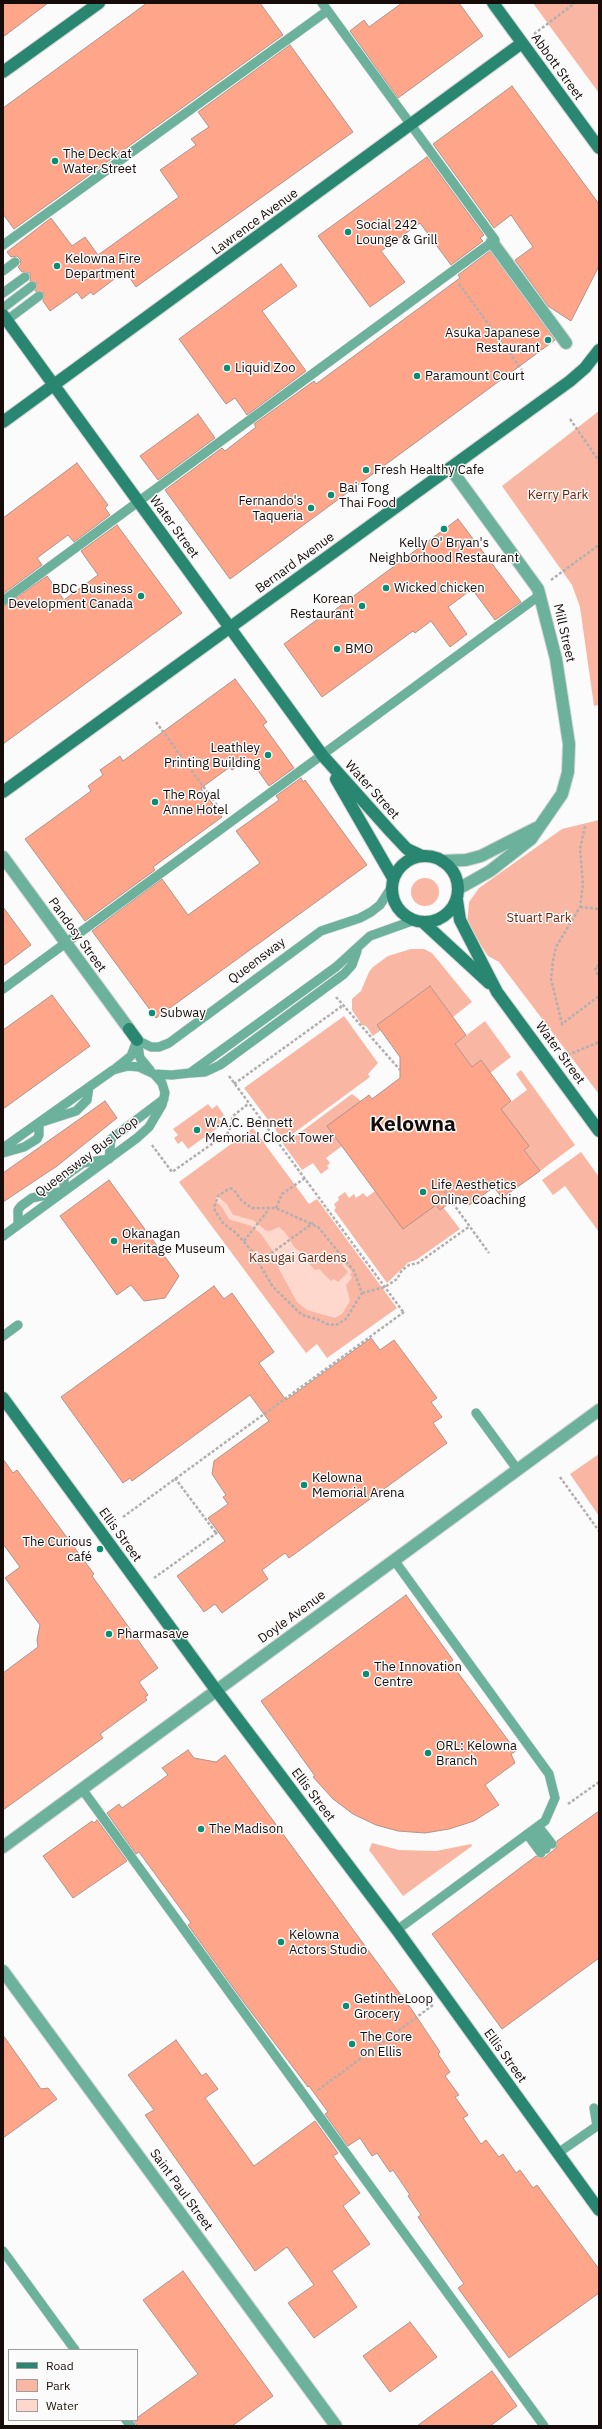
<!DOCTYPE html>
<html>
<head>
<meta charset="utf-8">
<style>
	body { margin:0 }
	#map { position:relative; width:602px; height:2429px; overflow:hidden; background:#fbfbfb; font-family:"IBM Plex Sans",sans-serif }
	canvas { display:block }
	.frame { position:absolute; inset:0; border:4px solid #160d0a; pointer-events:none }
	.legend { position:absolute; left:8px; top:2349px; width:130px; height:72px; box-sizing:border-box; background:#fbfbfb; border:1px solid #9f9c9b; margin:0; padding:5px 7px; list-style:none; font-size:12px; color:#160d0a }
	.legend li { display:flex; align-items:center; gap:8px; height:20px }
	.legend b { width:20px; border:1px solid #9f9c9b }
</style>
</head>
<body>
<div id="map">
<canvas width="602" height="2429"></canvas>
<div class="frame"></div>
<ul class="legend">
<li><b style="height:5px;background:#298771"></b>Road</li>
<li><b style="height:11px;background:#f9b7a3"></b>Park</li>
<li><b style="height:11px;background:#fed8cd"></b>Water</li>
</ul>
</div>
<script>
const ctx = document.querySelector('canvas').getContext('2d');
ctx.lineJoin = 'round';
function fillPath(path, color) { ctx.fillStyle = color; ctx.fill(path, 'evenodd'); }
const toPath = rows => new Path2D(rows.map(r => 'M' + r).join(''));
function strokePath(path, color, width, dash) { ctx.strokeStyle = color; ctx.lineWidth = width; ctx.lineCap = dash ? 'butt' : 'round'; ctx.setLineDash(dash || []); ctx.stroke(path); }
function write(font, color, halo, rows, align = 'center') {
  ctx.font = font + ' "IBM Plex Sans",sans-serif'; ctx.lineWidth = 3; ctx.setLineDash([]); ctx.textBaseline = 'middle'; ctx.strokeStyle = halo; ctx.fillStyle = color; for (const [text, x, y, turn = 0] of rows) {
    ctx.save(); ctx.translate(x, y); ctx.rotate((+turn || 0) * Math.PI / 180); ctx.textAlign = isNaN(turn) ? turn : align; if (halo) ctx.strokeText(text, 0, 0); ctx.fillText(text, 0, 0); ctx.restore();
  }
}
fillPath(toPath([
	[533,3,599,3,599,93,554,32],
	[599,411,599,705,594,706,580,607,572,585,502,486],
	[599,820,599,1094,499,962,488,956,467,924,469,902,479,888,562,829],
	'411 892a14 14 0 1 1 28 0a14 14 0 1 1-28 0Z',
	[411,949,424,949,432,953,472,1002,453,1017,430,986,377,1025,381,1030,373,1036,366,1026,362,1025,352,1010,352,999,361,991,369,972,373,967,388,956],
	[344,1016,378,1063,368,1074,370,1077,291,1135,289,1132,281,1137,244,1088],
	[485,1021,511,1057,490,1073,481,1060,472,1067,455,1044],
	[521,1070,575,1145,540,1171,524,1150,501,1109,527,1090,516,1074],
	[352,1094,361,1101,342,1146,326,1158,330,1163,327,1166,329,1168,321,1174,313,1163,302,1170,281,1141,287,1136,290,1140],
	[208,1104,212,1109,217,1105,224,1115,219,1119,223,1124,188,1149,182,1141,178,1144,174,1138,178,1135,173,1129],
	[253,1128,309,1204,317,1199,397,1308,327,1358,317,1344,306,1353,179,1182],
	[581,1152,599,1177,599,1232,565,1186,553,1195,542,1180],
	[375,1191,443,1207,460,1229,416,1260,409,1262,387,1283,334,1210,336,1208,334,1204,339,1200,338,1197,345,1192,349,1198,354,1194,356,1198,363,1193,367,1197],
	[599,1454,599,1516,570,1474],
	[372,1843,399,1850,436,1851,471,1844,472,1846,403,1896,369,1850]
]), '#f9b7a3');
fillPath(toPath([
	[279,1227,285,1232,295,1248,309,1257,310,1265,315,1270,319,1269,331,1281,334,1279,338,1282,348,1272,342,1265,344,1263,352,1272,350,1274,352,1278,346,1285,350,1301,342,1314,335,1318,307,1310,297,1302,279,1269,276,1256,261,1234,263,1230,270,1231]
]), '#fed8cd');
strokePath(toPath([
	[218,1200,224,1205,231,1217,252,1223,262,1231]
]), '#fed8cd', 5.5);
const building = toPath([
	[3,3,48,3,3,37,3,3],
	[147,3,260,3,283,35,14,229,3,214,3,108,147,3],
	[402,3,459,3,483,36,398,98,350,31,364,20,369,27,402,3],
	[290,45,353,132,136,287,125,271,93,295,91,292,82,299,77,292,50,311,43,301,44,293,35,291,37,283,30,281,30,273,22,272,18,267,21,264,20,259,17,256,11,257,7,252,51,218,72,246,85,237,98,255,179,197,160,170,196,145,191,139,209,127,198,112,290,45],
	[512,86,599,204,599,266,571,321,548,306,515,260,533,247,511,215,494,228,433,144,512,86],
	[427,157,484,235,480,238,483,241,451,265,420,223,381,251,405,282,370,307,318,236,427,157],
	[490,251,555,340,230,579,165,490,222,448,225,451,256,427,254,424,314,381,316,384,422,306,460,278,458,275,490,251],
	[281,264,297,286,262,311,306,371,247,415,235,398,226,404,179,339,281,264],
	[198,414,215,438,158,480,140,456,198,414],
	[77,463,108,505,105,508,110,515,74,542,68,535,37,558,42,565,3,594,3,518,77,463],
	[458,519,521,602,495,620,472,589,448,607,467,634,450,647,431,621,415,633,413,631,322,697,284,644,326,613,328,615,458,519],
	[117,525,182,613,3,744,3,607,47,576,64,600,98,575,81,551,117,525],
	[235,679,267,722,263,725,294,768,269,786,249,758,232,770,230,767,201,788,222,817,153,867,155,870,85,921,25,839,91,791,88,786,103,775,100,770,120,756,123,761,235,679],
	[301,778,303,782,305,780,367,865,156,1018,92,931,162,879,188,915,260,863,236,831,279,800,276,796,301,778],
	[3,907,31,945,3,966,3,907],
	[430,986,466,1035,455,1044,472,1067,481,1060,511,1101,501,1109,529,1146,524,1150,540,1171,502,1198,494,1187,469,1205,462,1194,440,1210,436,1205,403,1229,327,1126,369,1095,372,1099,400,1078,400,1057,377,1025,430,986],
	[52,995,90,1046,3,1109,3,1030,52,995],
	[105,1101,117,1118,57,1166,3,1202,3,1173,105,1101],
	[109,1180,179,1276,165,1298,144,1301,131,1285,117,1295,60,1216,109,1180],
	[214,1286,224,1299,232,1293,274,1352,259,1363,286,1400,371,1338,380,1350,394,1340,437,1398,431,1402,442,1417,433,1423,447,1443,289,1558,285,1553,262,1570,268,1579,222,1613,215,1604,204,1612,177,1576,225,1541,208,1518,228,1504,223,1497,226,1495,212,1474,214,1461,269,1421,250,1395,132,1481,130,1478,123,1483,61,1397,214,1286],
	[3,1459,13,1473,17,1470,94,1574,92,1576,158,1668,139,1682,148,1695,145,1697,147,1700,100,1734,103,1738,3,1810,3,1673,38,1647,37,1640,40,1625,5,1578,20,1567,3,1544,3,1459],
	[406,1595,453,1660,450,1662,516,1751,511,1754,515,1763,485,1785,499,1805,474,1821,449,1829,425,1833,398,1831,376,1825,353,1814,333,1799,313,1777,315,1776,261,1701,406,1595],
	[188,1750,194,1758,216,1762,225,1755,412,2010,440,2052,438,2054,450,2072,445,2076,459,2095,455,2097,468,2115,463,2118,481,2144,486,2140,499,2157,503,2154,516,2173,520,2170,533,2188,537,2185,599,2269,599,2293,509,2358,458,2288,464,2284,418,2217,421,2215,408,2196,410,2195,393,2170,390,2172,377,2153,372,2156,360,2138,348,2146,325,2114,328,2112,309,2086,308,2087,240,1997,188,1925,191,1923,139,1852,136,1854,107,1813,119,1804,122,1808,168,1775,162,1768,188,1750],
	[599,1811,599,1958,502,2029,432,1934,536,1856,544,1858,556,1848,557,1841,599,1811],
	[97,1820,127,1861,73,1898,43,1856,92,1821,94,1823,97,1820],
	[3,2035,41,2089,48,2088,57,2099,3,2138,3,2035],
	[176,2040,202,2076,206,2073,218,2089,205,2098,254,2166,315,2121,338,2153,333,2156,360,2193,343,2206,370,2244,332,2271,357,2307,314,2338,288,2303,314,2285,287,2247,255,2271,145,2115,154,2110,128,2075,176,2040],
	[183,2271,273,2396,232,2426,137,2426,134,2420,198,2374,143,2300,183,2271],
	[410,2322,437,2357,390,2392,363,2356,410,2322],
	[492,2371,517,2406,490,2426,417,2426,492,2371]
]);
fillPath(building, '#fea58a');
strokePath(building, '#af948b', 1);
const lane = toPath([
	[3,245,327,11],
	[3,271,15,262],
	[3,293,25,277],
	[3,308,32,286],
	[7,320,39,296],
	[3,601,495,240,322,3],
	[3,989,540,595],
	[137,1040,151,1047,159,1047,169,1043,321,931,360,918,371,912,380,905,391,888],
	[137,1040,140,1058,150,1070],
	[116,1068,131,1056,136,1043],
	[191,1073,205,1072,220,1065,344,974,352,965,357,951],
	[154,1074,172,1075,190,1073,336,967,370,936,412,921],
	[3,1148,113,1070,128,1066,139,1067,154,1074,162,1083,165,1093,162,1105,149,1127,137,1138,3,1236],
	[3,1153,24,1147,37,1139,39,1135,39,1123,76,1111,87,1100,89,1087],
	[18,1225,18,1210,21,1206,32,1198,64,1191,64,1177,83,1163,109,1159,111,1139,164,1099],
	[3,1336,18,1325],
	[476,1413,517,1469],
	[394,1560,549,1774,555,1798,545,1821,397,1930],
	[82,1789,544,2426],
	[538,1826,552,1844],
	[533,1830,546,1849],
	[527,1834,541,1853],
	[558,2153,597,2126,594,2108],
	[3,2251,75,2350],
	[126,2420,131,2426]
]);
const street = toPath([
	[492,242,566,343],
	[450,468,538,589,556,659,569,744,568,772,562,794,531,839,490,871,458,889],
	[3,857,129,1029],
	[442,861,466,860,481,856,536,828],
	[3,1847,599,1410],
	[3,1971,336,2426]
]);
const secondary = toPath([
	[493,3,599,148],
	[3,72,99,3],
	[3,315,323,756,391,832,407,849,422,856],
	[3,422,522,43],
	[336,779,393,878],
	[3,792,570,381,585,368,599,350],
	'392 889a33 33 0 1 1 66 0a33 33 0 1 1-66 0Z',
	[457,900,460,920,497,992,599,1131],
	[424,923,489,983],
	[129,1029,137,1040],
	[3,1398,216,1690,397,1930,599,2210]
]);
strokePath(lane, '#d6d5d4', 10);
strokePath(street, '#d6d5d4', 14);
strokePath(secondary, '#d6d5d4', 14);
strokePath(toPath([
	[534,34,575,3],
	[459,284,524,373],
	[570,419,599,461],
	[551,580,599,545],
	[156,722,222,812],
	[585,826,580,849,583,884,580,907,556,947,553,961,551,979,562,1024,599,996],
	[580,907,599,909],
	[599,965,595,967,599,978],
	[336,997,400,1070],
	[563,1057,599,1042],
	[229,1076,404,1313],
	[234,1084,342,1006],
	[152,1145,172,1172,229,1132,233,1116,248,1104],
	[230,1188,234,1190,242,1201,252,1208,276,1208,318,1227,354,1271,362,1293,346,1319,336,1325,327,1324,317,1319,302,1315,273,1287,251,1250,237,1234,223,1223,215,1211,214,1207,218,1196,230,1188],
	[444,1191,489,1253],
	[276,1208,282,1194,305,1178],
	[244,1241,269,1209],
	[259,1262,313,1223],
	[362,1293,385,1287,397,1279,402,1270,409,1265,418,1263,470,1226],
	[560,1477,599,1531],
	[175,1478,216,1533],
	[123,1517,404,1312],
	[154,1578,218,1532],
	[568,1804,599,1782],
	[318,2090,433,2005]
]), '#b2afae', 2.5, [3, 2]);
strokePath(lane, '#6bb19c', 9);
strokePath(street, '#6bb19c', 12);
strokePath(secondary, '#298771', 12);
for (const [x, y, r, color] of [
	[55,161,4,"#0a8d73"],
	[348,232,4,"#0a8d73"],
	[57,266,4,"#0a8d73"],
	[548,340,4,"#0a8d73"],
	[227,368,4,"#0a8d73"],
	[417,376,4,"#0a8d73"],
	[366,470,4,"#0a8d73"],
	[331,495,4,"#0a8d73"],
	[311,508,4,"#0a8d73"],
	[444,529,4,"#0a8d73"],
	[386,588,4,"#0a8d73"],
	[141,596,4,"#0a8d73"],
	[362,606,4,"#0a8d73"],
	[337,649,4,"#0a8d73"],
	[268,755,4,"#0a8d73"],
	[155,802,4,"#0a8d73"],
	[152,1013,4,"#0a8d73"],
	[197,1130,4,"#0a8d73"],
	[423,1192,4,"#0a8d73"],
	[114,1241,4,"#0a8d73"],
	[304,1485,4,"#0a8d73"],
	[100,1549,4,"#0a8d73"],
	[109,1634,4,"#0a8d73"],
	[366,1674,4,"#0a8d73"],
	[428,1753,4,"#0a8d73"],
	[201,1829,4,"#0a8d73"],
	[281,1942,4,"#0a8d73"],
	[346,2006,4,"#0a8d73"],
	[352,2044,4,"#0a8d73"]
]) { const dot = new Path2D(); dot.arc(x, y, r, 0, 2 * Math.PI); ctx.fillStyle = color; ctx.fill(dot); strokePath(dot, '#fbfbfb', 1.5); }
write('13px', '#160d0a', '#fbfbfb', [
	["Abbott Street",557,67,54],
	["Lawrence Avenue",255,222,-36],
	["Water Street",174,527,54],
	["Bernard Avenue",295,563,-36],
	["Mill Street",564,633,77],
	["Water Street",372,790,48],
	["Pandosy Street",77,935,54],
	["Queensway",257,961,-37],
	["Water Street",560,1053,54],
	["Queensway Bus Loop",87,1157,-37],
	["Ellis Street",120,1535,54],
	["Doyle Avenue",292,1617,-36],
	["Ellis Street",313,1795,53],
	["Ellis Street",505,2056,54],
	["Saint Paul Street",181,2190,54]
]);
write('13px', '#160d0a', '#fbfbfb', [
	["The Deck at",63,154],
	["Water Street",63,169],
	["Social 242",356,225],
	["Lounge & Grill",356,240],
	["Kelowna Fire",65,259],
	["Department",65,274],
	["Asuka Japanese",540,333,"right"],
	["Restaurant",540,348,"right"],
	["Liquid Zoo",235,368],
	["Paramount Court",425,376],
	["Fresh Healthy Cafe",374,470],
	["Bai Tong",339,488],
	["Thai Food",339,503],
	["Fernando's",303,501,"right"],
	["Taqueria",303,516,"right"],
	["Kelly O' Bryan's",444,543,"center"],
	["Neighborhood Restaurant",444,558,"center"],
	["Wicked chicken",394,588],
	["BDC Business",133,589,"right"],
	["Development Canada",133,604,"right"],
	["Korean",354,599,"right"],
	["Restaurant",354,614,"right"],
	["BMO",345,649],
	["Leathley",260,748,"right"],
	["Printing Building",260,763,"right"],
	["The Royal",163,795],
	["Anne Hotel",163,810],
	["Subway",160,1013],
	["W.A.C. Bennett",205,1123],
	["Memorial Clock Tower",205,1138],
	["Life Aesthetics",431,1185],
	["Online Coaching",431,1200],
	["Okanagan",122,1234],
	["Heritage Museum",122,1249],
	["Kelowna",312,1478],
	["Memorial Arena",312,1493],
	["The Curious",92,1542,"right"],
	["café",92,1557,"right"],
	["Pharmasave",117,1634],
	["The Innovation",374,1667],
	["Centre",374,1682],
	["ORL: Kelowna",436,1746],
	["Branch",436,1761],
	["The Madison",209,1829],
	["Kelowna",289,1935],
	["Actors Studio",289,1950],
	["GetintheLoop",354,1999],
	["Grocery",354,2014],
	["The Core",360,2037],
	["on Ellis",360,2052]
], 'left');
write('13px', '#6a1e02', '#fbfbfb', [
	["Kerry Park",558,495],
	["Stuart Park",539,918],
	["Kasugai Gardens",298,1258]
]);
write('bold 21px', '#160d0a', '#fbfbfb', [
	["Kelowna",413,1125]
]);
</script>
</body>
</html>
